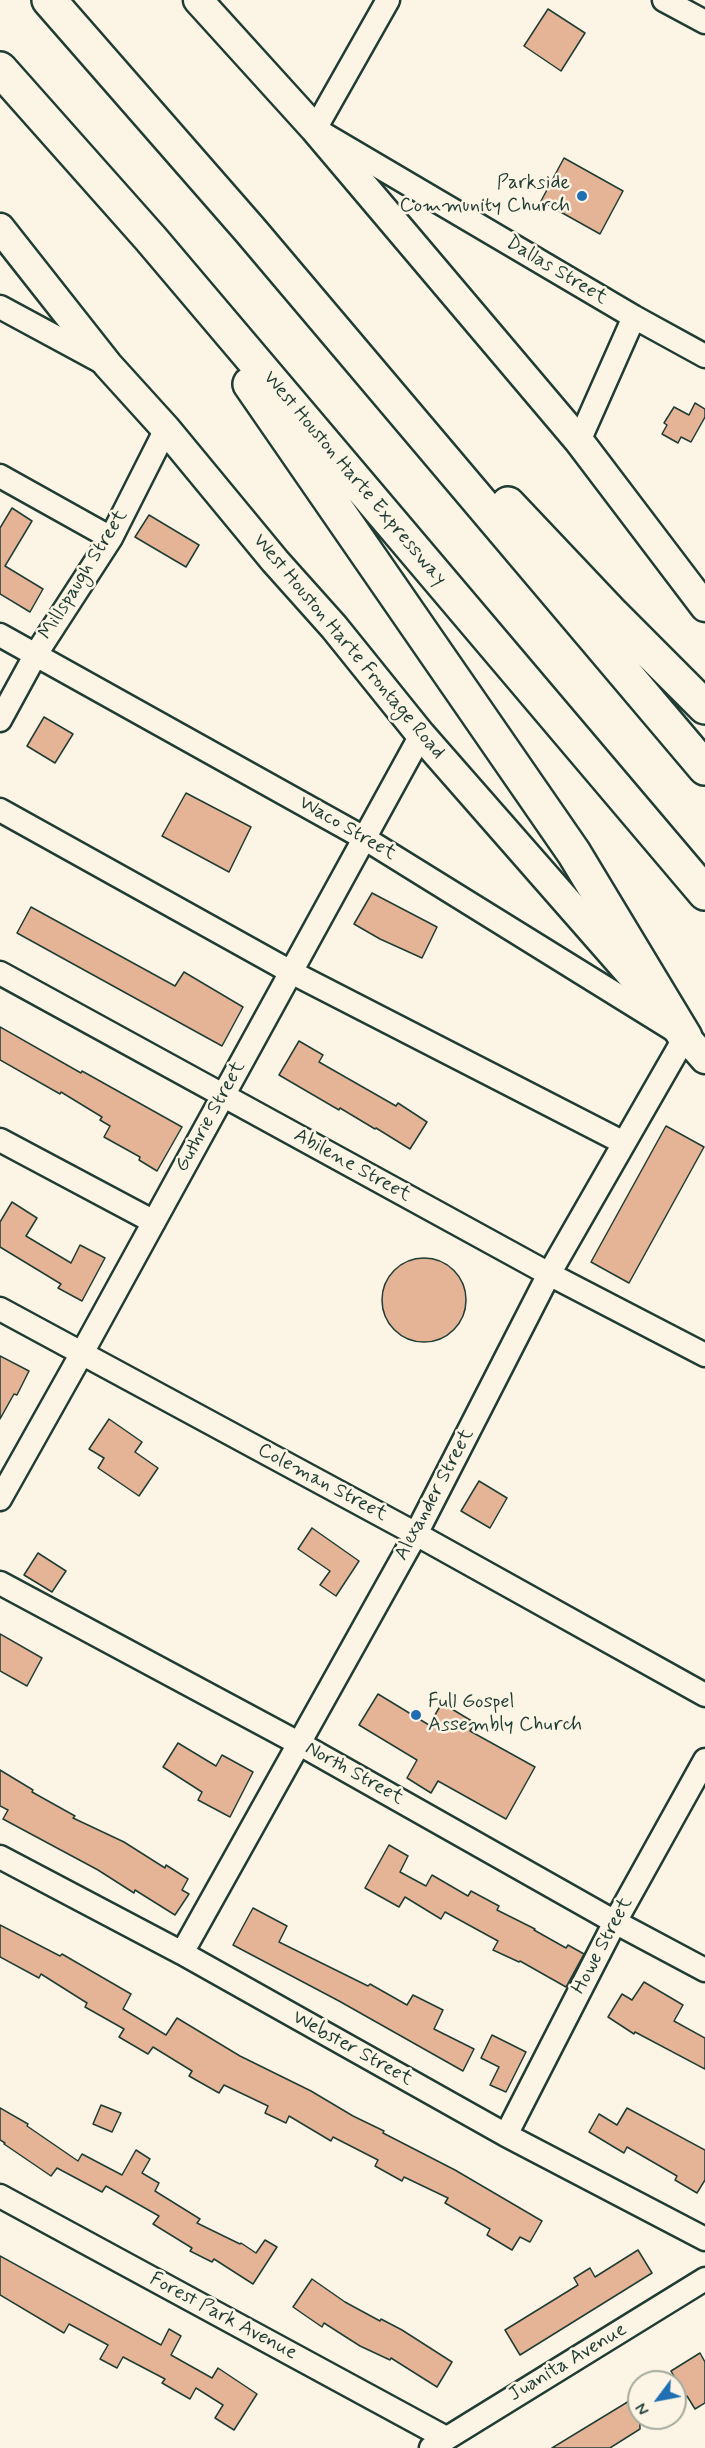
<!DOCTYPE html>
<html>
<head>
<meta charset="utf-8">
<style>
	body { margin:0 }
	#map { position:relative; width:705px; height:2448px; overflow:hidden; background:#fcf5e5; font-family:Mynerve,sans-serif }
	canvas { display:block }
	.north { position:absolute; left:627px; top:2370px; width:60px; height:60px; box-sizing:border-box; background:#fcf5e5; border:2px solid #a4ab9e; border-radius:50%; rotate:238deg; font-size:16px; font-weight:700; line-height:24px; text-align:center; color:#1f3d34 }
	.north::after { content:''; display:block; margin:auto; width:21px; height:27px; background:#1f6fb2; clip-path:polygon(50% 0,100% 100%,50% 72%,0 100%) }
</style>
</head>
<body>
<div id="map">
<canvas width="705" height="2448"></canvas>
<div class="north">N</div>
</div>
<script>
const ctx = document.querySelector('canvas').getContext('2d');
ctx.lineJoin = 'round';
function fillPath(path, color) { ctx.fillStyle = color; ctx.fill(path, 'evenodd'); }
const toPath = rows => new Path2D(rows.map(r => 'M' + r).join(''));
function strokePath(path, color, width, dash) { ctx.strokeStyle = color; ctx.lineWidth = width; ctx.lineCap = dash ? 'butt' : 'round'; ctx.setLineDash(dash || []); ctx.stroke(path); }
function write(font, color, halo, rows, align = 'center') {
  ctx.font = font + ' Mynerve,sans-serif'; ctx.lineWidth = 5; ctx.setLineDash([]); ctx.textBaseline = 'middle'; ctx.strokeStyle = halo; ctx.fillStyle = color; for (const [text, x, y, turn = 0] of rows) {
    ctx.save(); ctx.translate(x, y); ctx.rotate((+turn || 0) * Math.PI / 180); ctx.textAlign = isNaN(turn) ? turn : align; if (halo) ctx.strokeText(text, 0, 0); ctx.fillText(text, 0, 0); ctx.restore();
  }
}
const building = toPath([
	[548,9,585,33,561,71,524,46,548,9],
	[564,158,623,191,600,234,541,201,564,158],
	[695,403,705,409,705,417,691,442,681,437,678,443,662,434,667,425,664,423,674,407,689,415,695,403],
	[12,508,32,521,5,566,43,589,30,612,0,594,0,528,12,508],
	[149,515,199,545,186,567,135,537,149,515],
	[44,717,73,734,55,763,27,746,44,717],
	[186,793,251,827,229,872,162,836,186,793],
	[372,893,437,927,422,958,380,939,354,924,372,893],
	[31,907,175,986,184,972,243,1007,222,1046,17,933,31,907],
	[0,1027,81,1073,82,1071,182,1127,157,1171,139,1160,140,1157,104,1137,110,1126,100,1120,102,1117,61,1092,60,1094,0,1060,0,1027],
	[299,1041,323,1055,319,1062,396,1106,398,1103,427,1122,410,1149,376,1128,375,1129,340,1108,339,1110,279,1075,299,1041],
	[666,1126,704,1147,629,1283,591,1262,666,1126],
	[12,1202,37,1218,26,1236,71,1263,80,1245,105,1258,82,1301,58,1288,61,1284,0,1247,0,1222,12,1202],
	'382 1300a42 42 0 1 1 84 0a42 42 0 1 1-84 0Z',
	[0,1356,29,1371,17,1395,14,1394,0,1419,0,1356],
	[109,1419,142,1442,135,1452,158,1468,139,1496,98,1468,104,1458,89,1449,109,1419],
	[479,1481,507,1498,490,1528,461,1511,479,1481],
	[312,1528,359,1561,336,1596,320,1585,330,1571,298,1549,312,1528],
	[38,1553,66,1571,52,1592,24,1575,38,1553],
	[0,1634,42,1658,27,1686,0,1671,0,1634],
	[378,1694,429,1725,442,1703,475,1723,470,1731,535,1767,506,1819,438,1781,431,1793,407,1778,417,1760,359,1725,378,1694],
	[178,1743,216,1766,222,1755,253,1772,230,1817,198,1800,202,1792,163,1767,178,1743],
	[0,1770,33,1790,32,1792,75,1816,73,1818,124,1842,165,1868,166,1865,188,1879,182,1890,189,1894,175,1915,135,1890,134,1893,98,1870,3,1819,8,1810,0,1806,0,1770],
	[389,1845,408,1856,400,1872,426,1886,432,1875,468,1896,471,1891,499,1906,497,1910,535,1929,534,1930,566,1948,568,1945,584,1954,566,1987,520,1961,519,1962,493,1950,498,1941,445,1912,441,1919,405,1897,399,1907,365,1888,389,1845],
	[253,1908,287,1926,279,1942,368,1986,370,1984,407,2005,413,1995,443,2010,434,2029,474,2049,463,2071,339,2001,233,1945,253,1908],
	[0,1925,60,1956,62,1954,131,1994,123,2009,166,2035,177,2018,240,2056,311,2091,353,2116,384,2131,383,2133,455,2170,542,2221,530,2242,520,2237,512,2250,487,2235,490,2229,445,2203,448,2198,404,2177,402,2181,375,2166,378,2160,333,2137,331,2141,289,2116,286,2123,265,2113,268,2106,224,2085,219,2093,189,2076,192,2071,153,2047,148,2054,119,2037,124,2029,85,2007,87,2003,41,1974,39,1978,0,1957,0,1925],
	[644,1982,683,2005,674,2021,705,2038,705,2069,635,2032,634,2034,608,2017,622,1994,632,2000,644,1982],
	[492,2035,526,2052,506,2092,490,2085,499,2067,481,2058,492,2035],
	[101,2105,121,2113,112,2132,93,2124,101,2105],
	[0,2108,28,2124,27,2126,78,2161,82,2154,122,2175,136,2150,150,2159,142,2173,159,2183,155,2191,200,2219,197,2223,240,2244,241,2243,256,2253,265,2240,277,2247,253,2284,214,2259,212,2262,190,2251,192,2248,153,2224,159,2216,106,2186,102,2192,57,2168,51,2176,4,2144,5,2143,0,2140,0,2108],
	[627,2108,705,2150,705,2180,697,2193,675,2180,677,2176,627,2147,624,2153,589,2132,599,2114,617,2125,627,2108],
	[638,2250,652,2273,520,2355,505,2330,578,2285,574,2278,590,2268,595,2277,638,2250],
	[0,2256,161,2345,169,2329,181,2336,171,2355,212,2378,218,2368,257,2394,234,2430,215,2418,223,2405,196,2388,190,2399,162,2383,165,2379,123,2357,117,2368,100,2359,108,2345,69,2324,64,2333,0,2295,0,2256],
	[312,2279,345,2302,380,2321,381,2319,402,2330,452,2362,437,2387,391,2358,390,2360,360,2346,324,2323,322,2327,293,2307,312,2279],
	[700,2353,705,2362,705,2403,695,2409,687,2396,675,2403,675,2378,671,2371,700,2353],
	[639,2395,640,2429,610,2448,552,2448,639,2395]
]);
fillPath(building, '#e5b496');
strokePath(building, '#1f3d34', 1.5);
const minor = toPath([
	[388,0,315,129,634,317,705,356],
	[664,0,705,22],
	[0,307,102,362],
	[579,441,634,317],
	[0,476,111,538],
	[0,635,364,838,685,1037,549,1274,416,1534,182,1953],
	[0,720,36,654,111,538,166,429],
	[0,810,291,972,624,1143],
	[0,973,549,1274,705,1355],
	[0,1140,154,1222],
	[0,1309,416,1534,705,1695],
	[0,1499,82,1353,421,735],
	[0,1583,300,1744,615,1922,705,1970],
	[0,1857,182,1953,506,2135,705,2239],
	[506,2135,615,1922,705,1760],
	[0,2196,446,2438],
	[431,2448,705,2279]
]);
const major = toPath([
	[198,0,315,129,579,441,705,607],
	[0,228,108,365,166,429,275,561,334,627,421,735,705,1059]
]);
const highway = toPath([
	[49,0,250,230,705,768],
	[0,69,151,239,705,893],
	[250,384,574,853,685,1037],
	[508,504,613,615,705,707]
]);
strokePath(minor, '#1f3d34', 27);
strokePath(major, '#1f3d34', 33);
strokePath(highway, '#1f3d34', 38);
strokePath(minor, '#fcf5e5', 22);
strokePath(major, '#fcf5e5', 28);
strokePath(highway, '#fcf5e5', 33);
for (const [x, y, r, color] of [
	[582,196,6,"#1f6fb2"],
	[416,1715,6,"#1f6fb2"]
]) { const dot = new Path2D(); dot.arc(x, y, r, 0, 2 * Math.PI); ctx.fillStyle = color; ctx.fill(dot); strokePath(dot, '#fcf5e5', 2); }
write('20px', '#1f3d34', '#fcf5e5', [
	["Parkside",570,184],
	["Community Church",570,207],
	["Full Gospel",428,1703,"left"],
	["Assembly Church",428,1726,"left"]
], 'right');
write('20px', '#1f3d34', '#fcf5e5', [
	["Dallas Street",556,271,31],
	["West Houston Harte Expressway",354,479,50],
	["Millspaugh Street",84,575,-58],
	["West Houston Harte Frontage Road",348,647,50],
	["Waco Street",347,829,30],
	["Guthrie Street",211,1117,-61],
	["Abilene Street",352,1166,29],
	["Coleman Street",322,1483,28],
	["Alexander Street",435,1495,-62],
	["North Street",354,1774,29],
	["Howe Street",603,1946,-62],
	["Webster Street",352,2049,29],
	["Forest Park Avenue",223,2317,28],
	["Juanita Avenue",568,2363,-31]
]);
</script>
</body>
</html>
